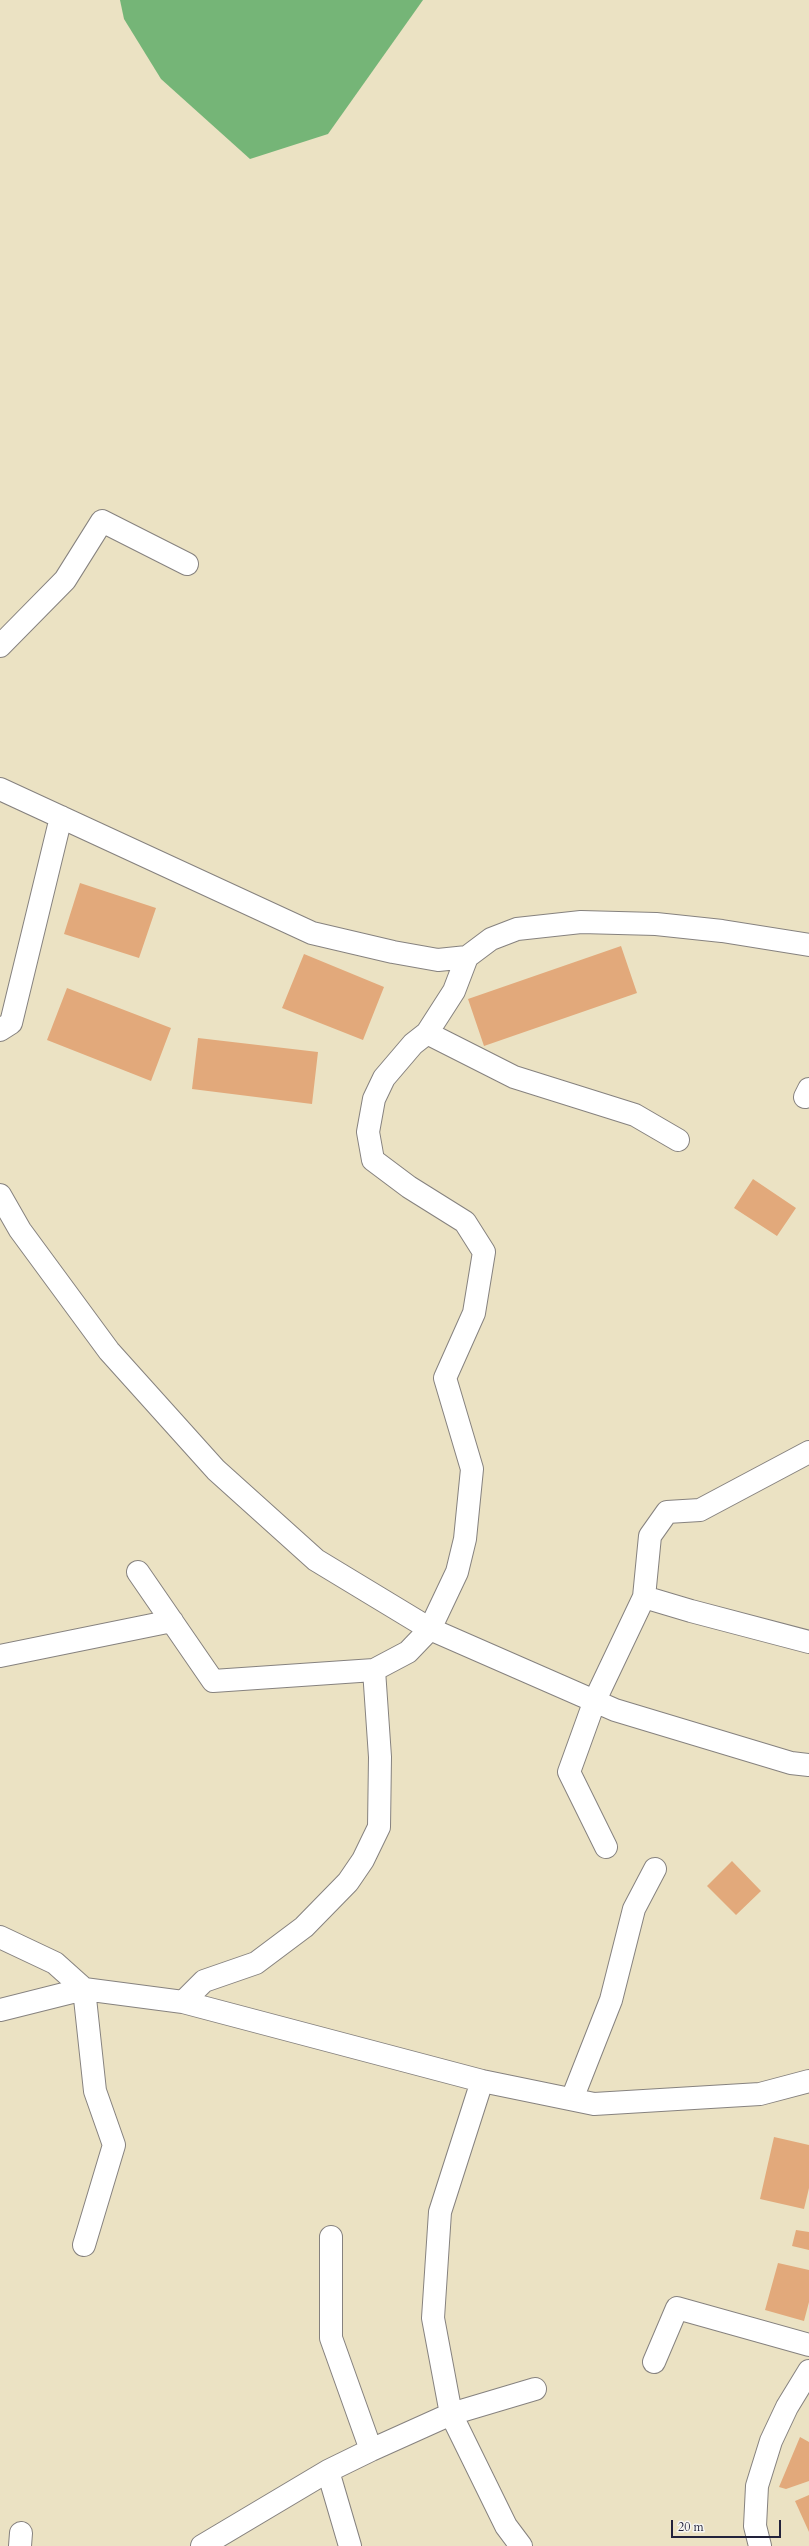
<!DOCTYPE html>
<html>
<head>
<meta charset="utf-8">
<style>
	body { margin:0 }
	#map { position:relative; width:809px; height:2546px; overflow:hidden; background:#ebe2c3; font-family:Cardo,serif }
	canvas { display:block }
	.scale { position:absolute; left:671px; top:2520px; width:110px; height:18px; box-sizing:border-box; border:2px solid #22223b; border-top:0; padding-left:5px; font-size:12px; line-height:14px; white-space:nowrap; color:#22223b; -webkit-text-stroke:3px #f6f6f2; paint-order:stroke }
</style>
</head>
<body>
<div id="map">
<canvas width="809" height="2546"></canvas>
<div class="scale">20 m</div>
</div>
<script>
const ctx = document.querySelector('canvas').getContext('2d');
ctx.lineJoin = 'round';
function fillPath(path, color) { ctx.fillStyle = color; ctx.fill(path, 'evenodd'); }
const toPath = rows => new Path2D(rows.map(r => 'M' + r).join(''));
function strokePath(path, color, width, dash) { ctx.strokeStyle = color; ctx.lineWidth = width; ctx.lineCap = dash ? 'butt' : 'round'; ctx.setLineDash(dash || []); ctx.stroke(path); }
fillPath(toPath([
	[120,0,423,0,328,134,250,159,161,79,124,19]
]), '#75b577');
fillPath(toPath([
	[80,883,156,908,139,958,64,934],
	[621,946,637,993,484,1046,468,999],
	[304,954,384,987,363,1040,282,1008],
	[67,988,171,1028,151,1081,47,1040],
	[198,1038,318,1052,312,1104,192,1089],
	[753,1179,796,1208,777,1236,734,1208],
	[732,1861,761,1891,736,1915,707,1886],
	[774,2137,809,2145,809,2188,804,2209,760,2199],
	[796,2230,809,2232,809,2250,792,2246],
	[778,2263,809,2270,809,2302,804,2321,765,2310],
	[800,2437,809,2442,809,2481,786,2489,779,2487],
	[809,2495,809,2532,795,2501]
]), '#e2a97b');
const minor = toPath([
	[0,646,65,580,102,521,187,564],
	[0,789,312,933,393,952,438,960,467,957,491,939,517,929,581,922,656,924,722,931,809,945],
	[0,1030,11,1023,61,817],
	[427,1033,514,1077,635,1115,678,1140],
	[805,1097,809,1089],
	[0,1195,20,1230,109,1351,216,1470,316,1560,430,1629,615,1710,791,1763,809,1765],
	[138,1572,213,1681,374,1670],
	[644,1597,691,1611,809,1642],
	[0,1656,172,1621],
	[606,1847,569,1772,595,1700,644,1597,650,1536,667,1512,700,1510,809,1452],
	[0,1937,55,1963,84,1989,95,2091,114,2145,84,2245],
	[183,2002,204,1981,256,1963,304,1927,348,1882,363,1860,379,1827,380,1757,374,1670,408,1652,430,1629,457,1572,465,1539,472,1469,445,1378,474,1313,484,1252,465,1222,409,1187,373,1160,368,1132,374,1099,384,1078,413,1044,427,1033,454,991,467,957],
	[0,2010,84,1989,183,2002,482,2081,594,2104,760,2094,809,2081],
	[482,2081,440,2212,433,2318,451,2414,506,2526,521,2546],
	[572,2099,611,2000,634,1909,655,1869],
	[331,2237,331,2338,371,2450],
	[654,2362,677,2308,809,2345],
	[328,2471,350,2546],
	[20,2546,21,2533],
	[202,2546,328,2471,371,2450,451,2414,535,2389],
	[760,2546,755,2526,757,2486,771,2441,787,2407,809,2371]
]);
strokePath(minor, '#86827f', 24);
strokePath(minor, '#fff', 22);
</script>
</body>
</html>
